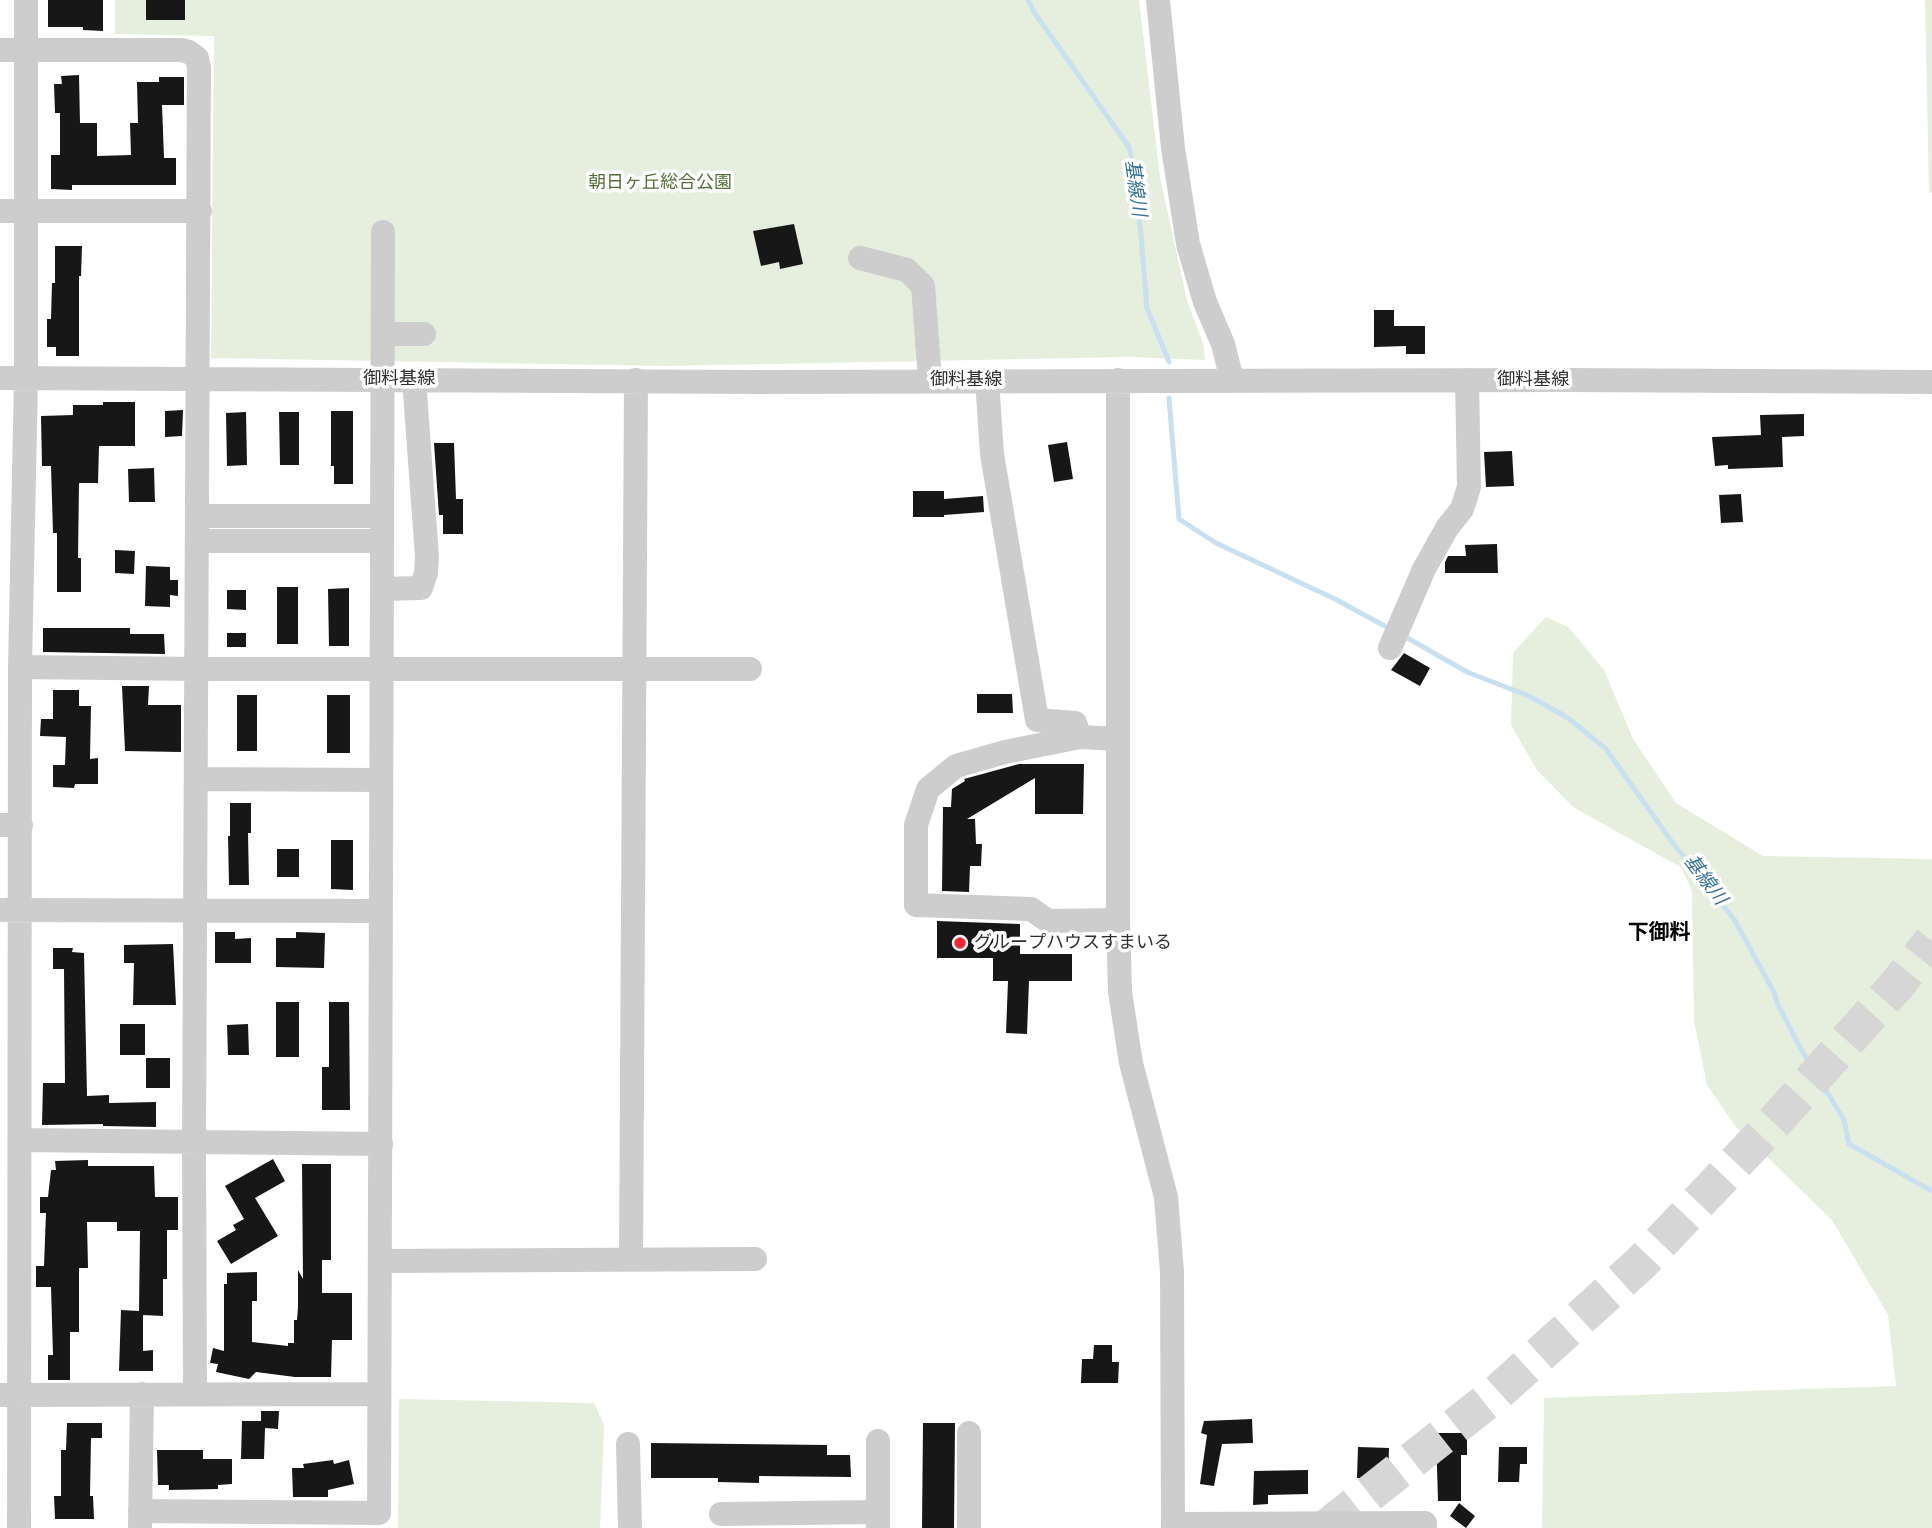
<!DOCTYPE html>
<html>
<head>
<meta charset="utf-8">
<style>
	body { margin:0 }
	canvas { display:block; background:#fff }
</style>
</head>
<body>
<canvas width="1932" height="1528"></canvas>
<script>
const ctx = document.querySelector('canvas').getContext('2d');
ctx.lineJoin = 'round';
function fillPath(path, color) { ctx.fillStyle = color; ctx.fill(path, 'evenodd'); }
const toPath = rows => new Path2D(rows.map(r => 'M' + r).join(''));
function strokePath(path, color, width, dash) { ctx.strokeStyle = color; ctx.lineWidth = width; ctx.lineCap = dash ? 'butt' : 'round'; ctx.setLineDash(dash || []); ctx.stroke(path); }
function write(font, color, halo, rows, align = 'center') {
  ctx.font = font + ' "Open Sans","Noto Sans JP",sans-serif'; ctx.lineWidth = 7; ctx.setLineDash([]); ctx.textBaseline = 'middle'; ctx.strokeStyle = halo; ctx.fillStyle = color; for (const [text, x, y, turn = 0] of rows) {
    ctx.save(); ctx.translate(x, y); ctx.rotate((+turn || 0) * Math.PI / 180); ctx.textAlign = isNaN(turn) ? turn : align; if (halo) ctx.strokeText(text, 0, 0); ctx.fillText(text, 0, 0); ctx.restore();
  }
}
fillPath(toPath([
	[115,0,1139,0,1160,177,1187,301,1203,343,1205,360,1129,357,665,366,211,358,214,36,115,34],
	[1925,0,1932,0,1932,193,1929,192],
	[1546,617,1568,627,1604,670,1633,739,1676,803,1763,856,1932,859,1932,1528,1542,1528,1544,1398,1896,1386,1888,1315,1832,1220,1736,1127,1707,1085,1694,1021,1692,892,1682,868,1573,807,1537,770,1511,725,1513,653],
	[399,1399,594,1403,604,1425,600,1528,398,1528]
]), '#e6eedd');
strokePath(toPath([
	[1028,0,1034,12,1129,147,1136,176,1147,308,1169,362],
	[1169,398,1179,519,1216,543,1335,599,1392,630],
	[1404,636,1467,672,1529,696,1568,718,1606,749,1672,842,1734,919,1775,994,1777,1003,1801,1049,1844,1120,1849,1144,1932,1191]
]), '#c8e0ef', 5);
fillPath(toPath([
	[48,0,103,0,103,31,83,30,83,27,48,27],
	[146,0,185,0,185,20,146,20],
	[79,75,80,123,97,123,97,156,131,155,130,123,138,123,137,82,159,82,159,77,184,77,184,105,162,105,164,158,176,158,176,185,72,185,72,190,51,189,51,155,60,155,60,113,55,113,54,84,62,84,61,76],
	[794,224,803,264,780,269,779,262,761,266,753,231],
	[55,246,82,246,81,276,79,276,79,356,56,356,56,347,47,347,47,319,51,319,52,283,55,283],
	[1374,310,1394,310,1394,326,1425,326,1425,354,1406,354,1406,346,1374,347],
	[103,402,135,402,135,446,99,446,98,483,79,483,78,558,81,558,81,592,57,592,57,533,53,533,51,466,42,466,41,416,73,415,73,405,103,405],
	[183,410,182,436,165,437,165,411],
	[331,411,353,411,353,484,334,484,334,466,331,466],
	[246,412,247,465,227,466,226,413],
	[279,412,299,412,299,465,280,465],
	[1804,414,1804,436,1782,437,1783,467,1728,469,1728,465,1715,466,1712,437,1761,435,1760,415],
	[1067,442,1073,479,1054,482,1048,445],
	[434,443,454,443,456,499,463,499,463,534,443,534,443,515,439,515],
	[1512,451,1514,486,1486,487,1484,452],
	[154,468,155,502,129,502,128,469],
	[913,491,944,491,944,499,983,496,984,512,944,515,944,517,913,517],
	[1741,494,1743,522,1721,523,1719,495],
	[1497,544,1498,573,1445,573,1445,562,1448,556,1466,556,1465,545],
	[115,550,135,551,134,574,115,573],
	[146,566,170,567,170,580,178,580,178,596,170,595,170,607,145,606],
	[277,587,298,587,298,644,277,644],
	[349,588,349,646,329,646,328,589],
	[227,590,246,590,246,610,227,609],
	[43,628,130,628,130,634,164,634,165,654,43,652],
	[227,633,246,633,246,647,227,647],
	[1404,653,1430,668,1420,686,1391,670],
	[122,686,149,686,148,705,181,705,181,752,125,751],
	[53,690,79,690,79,706,91,706,90,759,98,758,98,784,75,784,74,788,53,787,53,765,65,765,66,737,40,736,41,719,53,719],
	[977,694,1012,694,1013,713,977,713],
	[237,695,257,695,257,751,237,751],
	[327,695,350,695,350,753,327,753],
	[1019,764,1084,764,1083,814,1035,814,1035,778,967,819,975,819,976,844,982,844,981,866,970,866,969,892,942,891,943,807,951,807,952,789,965,781,964,779],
	[230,803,251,803,251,833,248,833,249,885,229,885,228,836,230,836],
	[331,840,353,840,353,890,331,889],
	[277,849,299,849,299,877,277,877],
	[937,921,1020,924,1020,954,1072,954,1072,981,1029,981,1027,1034,1006,1033,1008,981,993,981,993,958,937,958],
	[215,932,235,932,235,939,251,938,251,963,215,963],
	[296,932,325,933,324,968,276,967,276,938,296,938],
	[173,944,176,1005,133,1005,134,963,124,963,124,945],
	[53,948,73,948,72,952,84,953,87,1096,109,1095,109,1103,156,1102,156,1127,103,1126,103,1124,42,1125,43,1083,65,1083,64,969,53,969],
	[276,1002,299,1002,299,1057,276,1057],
	[329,1002,349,1002,350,1110,322,1110,322,1067,329,1067],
	[120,1024,145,1024,145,1055,120,1055],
	[248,1024,249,1055,228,1055,227,1025],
	[146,1058,170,1058,170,1088,146,1088],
	[273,1159,285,1181,255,1198,278,1236,231,1264,217,1241,236,1230,233,1225,244,1219,225,1186],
	[88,1160,88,1166,154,1166,155,1197,178,1197,178,1230,167,1230,167,1279,163,1279,163,1316,143,1315,143,1351,153,1350,153,1371,119,1371,121,1310,139,1311,140,1231,117,1231,117,1222,87,1222,88,1268,79,1268,79,1332,70,1332,70,1380,48,1380,48,1355,53,1355,51,1287,36,1287,36,1266,44,1266,46,1213,40,1213,40,1197,48,1197,51,1170,56,1170,55,1161],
	[302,1164,331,1164,331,1260,322,1260,322,1293,352,1293,352,1340,332,1340,331,1377,295,1377,256,1372,249,1379,216,1372,218,1364,210,1363,213,1348,224,1351,224,1284,227,1284,227,1273,257,1272,257,1301,252,1301,252,1342,288,1346,288,1343,294,1343,294,1320,297,1320,298,1307,298,1270,303,1279],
	[1094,1345,1112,1345,1112,1362,1119,1362,1118,1383,1081,1383,1082,1359,1093,1359],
	[261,1411,279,1411,278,1429,265,1428,264,1459,241,1459,242,1421,261,1421],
	[1252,1419,1253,1443,1222,1444,1214,1486,1200,1484,1207,1435,1201,1433,1204,1421],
	[67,1423,102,1423,102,1438,91,1438,90,1496,93,1496,94,1519,55,1519,54,1496,61,1496,61,1450,66,1450],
	[923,1423,955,1423,954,1528,922,1528],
	[1436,1433,1467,1433,1467,1455,1461,1455,1461,1501,1438,1501],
	[651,1443,827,1445,827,1455,850,1455,851,1477,759,1476,759,1483,718,1482,718,1478,651,1478],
	[1358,1447,1389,1448,1388,1479,1357,1478],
	[1499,1447,1527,1447,1527,1464,1520,1464,1519,1482,1498,1482],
	[157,1450,203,1450,203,1459,232,1459,232,1484,218,1485,218,1489,169,1490,169,1485,158,1485],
	[333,1460,334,1464,349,1460,354,1484,328,1490,328,1497,293,1497,292,1468,304,1468,303,1464],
	[1308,1470,1308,1494,1268,1495,1268,1504,1253,1505,1254,1471],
	[1459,1503,1475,1516,1466,1528,1450,1516]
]), '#171717');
strokePath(toPath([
	[1326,1528,1496,1394,1641,1263,1778,1118,1896,986,1932,941]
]), '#d6d6d6', 37, [37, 18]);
strokePath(toPath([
	[1158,0,1173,148,1188,244,1205,302,1223,344,1232,380],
	[0,50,181,50,189,52,197,58,199,68,194,1144,195,1394],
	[0,211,200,211],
	[860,258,907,270,923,286,930,380],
	[383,334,424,334],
	[0,378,756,382,1564,380,1932,382],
	[987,380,992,454,1037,720,1075,723,1080,737,1118,739],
	[1118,380,1118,920,1120,992,1131,1063,1166,1197,1172,1272,1173,1528],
	[199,516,382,516],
	[198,541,382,541],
	[382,589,421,588,426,573,427,557,414,379],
	[1390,648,1424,569,1447,528,1462,509,1469,487,1467,380],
	[20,667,198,669,750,669],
	[1080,737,1005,752,956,766,928,789,916,825,916,905,1031,909,1048,921,1118,920],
	[197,779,381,780],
	[0,825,21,825],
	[0,910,381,911],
	[21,1140,381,1144],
	[631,1259,636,380],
	[380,1261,755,1259],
	[0,1395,379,1394],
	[878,1441,878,1527],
	[628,1444,630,1528],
	[140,1511,379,1513,383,232],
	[721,1514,878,1512],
	[1173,1524,1425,1523,1425,1528],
	[140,1526,142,1394],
	[19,1528,20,667,26,378,26,0],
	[969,1528,969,1433]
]), '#cdcdcd', 24);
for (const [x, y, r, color] of [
	[960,943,7,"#f32735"]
]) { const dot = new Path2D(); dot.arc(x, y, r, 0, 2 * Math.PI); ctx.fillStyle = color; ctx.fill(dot); strokePath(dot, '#fff', 2.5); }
write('18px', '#537039', '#fff', [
	["朝日ヶ丘総合公園",660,183]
]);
write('18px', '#303030', '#fff', [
	["御料基線",399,379],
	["御料基線",966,380],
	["御料基線",1533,380]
]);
write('18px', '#303030', '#fff', [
	["グループハウスすまいる",974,943]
], 'left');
write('italic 19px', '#377399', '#fff', [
	["基線川",1135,188,82],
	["基線川",1705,880,53]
]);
write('bold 21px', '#000', '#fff', [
	["下御料",1659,933]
]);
</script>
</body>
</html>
